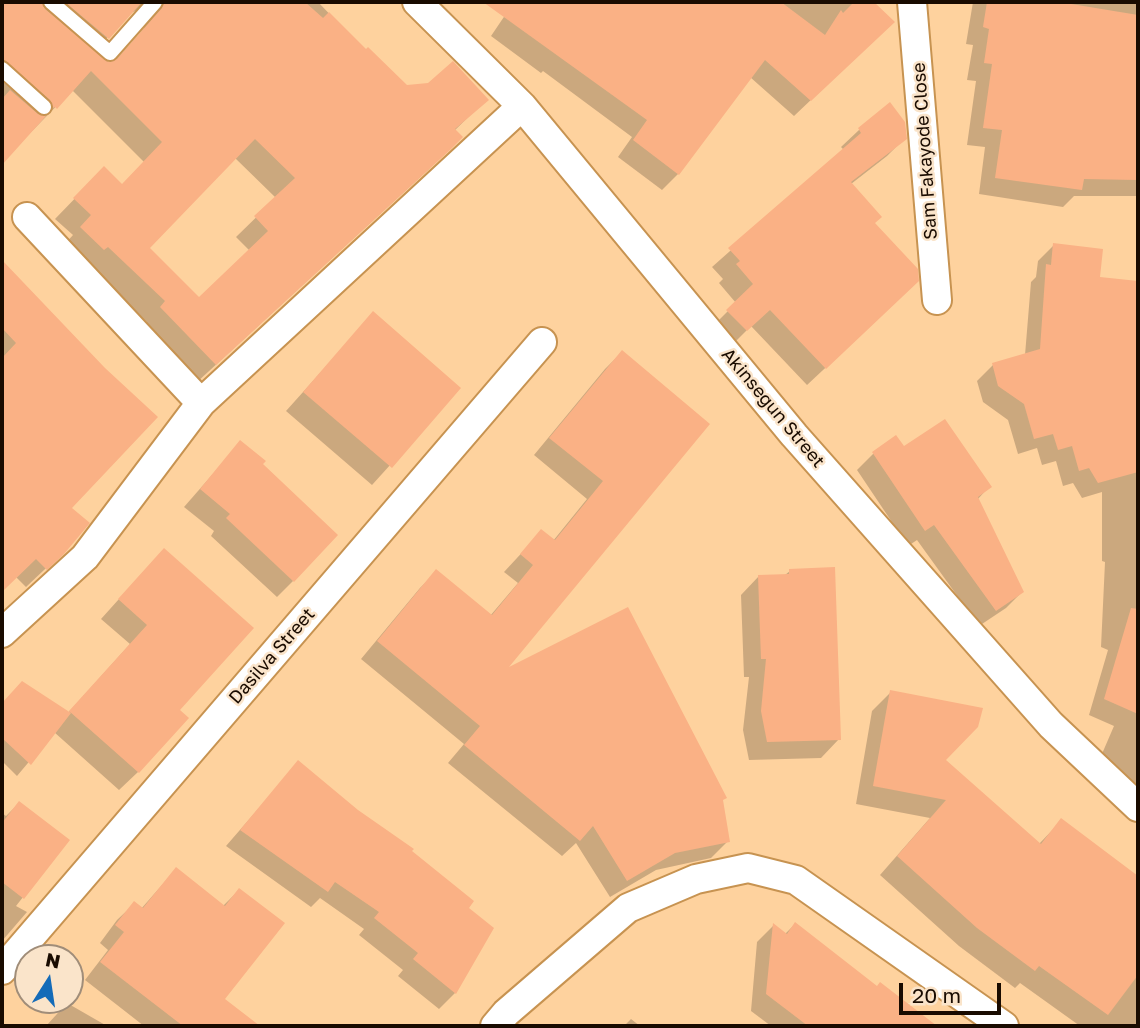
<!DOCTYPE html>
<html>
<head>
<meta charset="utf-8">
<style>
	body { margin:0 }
	#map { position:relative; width:1140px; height:1028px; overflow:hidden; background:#fed29e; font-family:"Golos Text",sans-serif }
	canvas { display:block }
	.frame { position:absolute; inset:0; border:4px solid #190b00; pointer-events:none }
	.north { position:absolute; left:14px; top:944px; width:70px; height:70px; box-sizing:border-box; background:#fae4ca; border:2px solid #a08d79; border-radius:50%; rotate:12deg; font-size:19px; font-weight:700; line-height:28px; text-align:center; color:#190b00 }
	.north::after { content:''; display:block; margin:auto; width:24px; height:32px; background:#146bb8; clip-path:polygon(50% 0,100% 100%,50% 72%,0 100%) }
	.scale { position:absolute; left:899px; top:983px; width:102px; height:32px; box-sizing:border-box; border:4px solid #190b00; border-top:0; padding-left:9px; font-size:21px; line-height:24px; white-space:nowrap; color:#190b00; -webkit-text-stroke:5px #fae4ca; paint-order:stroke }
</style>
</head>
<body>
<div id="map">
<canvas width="1140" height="1028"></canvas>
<div class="frame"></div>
<div class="north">N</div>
<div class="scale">20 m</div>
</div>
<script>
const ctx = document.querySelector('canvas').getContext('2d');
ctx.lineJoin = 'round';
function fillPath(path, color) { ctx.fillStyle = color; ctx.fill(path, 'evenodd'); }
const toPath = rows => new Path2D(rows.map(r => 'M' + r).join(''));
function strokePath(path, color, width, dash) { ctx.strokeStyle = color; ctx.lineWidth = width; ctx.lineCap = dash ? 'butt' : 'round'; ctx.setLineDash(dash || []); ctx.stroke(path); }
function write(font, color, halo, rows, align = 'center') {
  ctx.font = font + ' "Golos Text",sans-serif'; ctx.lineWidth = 5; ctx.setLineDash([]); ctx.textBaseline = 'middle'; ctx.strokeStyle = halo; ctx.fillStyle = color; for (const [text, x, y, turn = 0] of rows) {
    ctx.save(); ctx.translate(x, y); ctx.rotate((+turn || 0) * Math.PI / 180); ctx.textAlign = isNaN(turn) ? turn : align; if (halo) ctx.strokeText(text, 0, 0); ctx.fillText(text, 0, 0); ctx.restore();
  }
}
fillPath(toPath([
	[2,2,318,2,366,52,407,87,486,100,454,131,429,169,196,383,142,327,147,322,87,265,62,247,73,235,55,219,85,188,121,186,144,162,72,90,2,162],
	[136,11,143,14,146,24,143,30,114,62,103,62,93,53,130,13],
	[235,158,276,198,236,237,250,251,199,300,147,248],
	[514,2,872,2,893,22,794,116,750,77,678,174,662,190,618,157,632,137,543,71,541,73,491,36],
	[973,2,1138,2,1138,196,1074,196,1063,207,979,194,985,147,967,145,976,81,967,80,973,45,966,44],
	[890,105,905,138,887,156,851,184,873,224,899,299,807,385,751,326,729,348,710,329,736,303,719,283,723,279,712,267,844,150,841,147,859,130],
	[1054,245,1098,279,1138,282,1138,788,1095,770,1114,726,1089,715,1108,650,1101,647,1105,562,1102,561,1102,492,1082,498,1073,483,1063,486,1056,461,1042,465,1037,448,1018,454,1008,420,983,402,977,381,993,365,1025,355,1031,282,1036,277,1038,261],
	[2,262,104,369,69,508,62,553,26,587,16,577,2,590],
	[373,314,459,389,372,485,286,411],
	[622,352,708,424,503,672,722,801,728,841,711,858,656,870,610,897,576,843,562,856,448,763,464,744,361,659,420,588,436,572,490,616,518,583,504,572,542,531,553,541,587,499,534,455,605,369],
	[240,443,260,465,293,581,277,597,211,536,214,531,184,507],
	[903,449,989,487,977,500,1022,592,1006,608,979,626,917,540,908,546,857,470,873,454],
	[146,569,178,710,138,772,119,790,54,732,17,776,2,761,2,705,22,683,68,713,130,644,101,619],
	[790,571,839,739,821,758,749,760,743,730,749,677,744,677,741,595,759,576,785,575],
	[891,692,944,760,1039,844,1061,821,1138,878,1138,1026,1080,1026,1020,983,1015,988,959,946,880,875,930,818,856,804,872,711],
	[298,763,410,852,466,908,492,929,455,993,439,1009,398,976,403,970,359,935,364,929,320,898,311,907,226,846],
	[19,803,67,841,16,906,27,912,2,941,2,813,6,816],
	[176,869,223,906,239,890,222,999,257,1026,144,1026,85,980,108,950,100,943,117,920,134,904,141,909],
	[795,924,923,1026,924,1026,771,1026,751,1011,757,942,773,926,785,934],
	[67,1003,107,1026,46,1026],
	[631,1019,640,1026,624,1026]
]), '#0003');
fillPath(toPath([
	[2,2,42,2,45,9,109,62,117,59,162,8,164,2,305,2,323,18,329,12,366,49,368,47,407,85,428,83,453,61,489,100,455,129,463,137,450,150,216,365,160,307,165,301,108,247,104,250,80,227,91,215,73,198,104,166,122,184,162,142,91,71,57,109,55,107,53,108,50,100,2,58],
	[255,139,295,178,254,216,268,231,199,297,150,248],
	[65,2,142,2,109,39],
	[483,2,781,2,825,35,841,10,843,13,854,2,874,2,895,22,811,101,765,60,679,175,633,140,647,120],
	[987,2,1059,2,1138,15,1138,180,1084,179,1082,190,995,178,1002,130,983,128,992,64,984,63,989,29,983,27],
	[10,90,38,114,46,116,2,165,2,99],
	[890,102,905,122,907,139,851,182,882,217,875,223,918,269,919,281,826,369,770,310,747,331,726,310,753,284,736,264,740,261,728,248,861,133,858,128],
	[1053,243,1103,249,1100,277,1138,281,1138,472,1098,483,1089,468,1079,471,1072,446,1058,450,1053,434,1034,439,1024,404,998,386,992,363,1040,349,1046,264,1051,265],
	[2,260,105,368,158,417,72,508,90,523,64,554,47,570,36,559,2,592,2,358,16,343,2,328],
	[373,311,461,388,392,468,303,392],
	[622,350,710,424,509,667,628,607,727,798,723,800,730,842,675,853,627,881,593,826,580,841,464,745,480,726,377,641,436,569,492,615,533,565,520,554,541,529,555,540,603,481,549,438],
	[945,419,992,487,978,497,1024,592,996,611,934,525,925,531,872,452,896,435,904,446],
	[240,440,266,461,263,464,338,535,294,582,226,518,230,514,200,489],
	[164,548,254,628,180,710,189,718,139,773,69,711,147,625,118,599],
	[835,567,841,740,767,742,761,711,766,659,761,659,758,575,789,574,789,569],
	[1131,608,1138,609,1138,714,1104,699],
	[22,681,71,713,31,765,2,738,2,703],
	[890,690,983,708,978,727,946,760,1041,844,1061,818,1138,876,1138,975,1108,1015,1039,966,1035,971,977,928,897,856,946,800,873,786],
	[298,760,358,810,414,849,412,851,474,901,469,908,494,928,456,994,413,959,418,953,374,918,379,912,335,882,328,892,240,830],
	[19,801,70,840,24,899,2,882,2,823],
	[176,867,225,906,239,888,285,923,225,999,260,1026,183,1026,100,962,124,932,115,925,134,901,143,908],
	[795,922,877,986,880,982,937,1026,808,1026,766,994,773,923,787,934]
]), '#fab185');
const lane = toPath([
	[51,2,110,53,155,2],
	[2,69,44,107]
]);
const street = toPath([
	[417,2,522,106,794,435,1051,725,1138,807],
	[912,2,937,300],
	[27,217,201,403],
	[2,633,85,557,201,403,522,106],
	[2,970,542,342],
	[495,1026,506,1013,628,908,696,879,748,868,796,880,1004,1026]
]);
strokePath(lane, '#c79351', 18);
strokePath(street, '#c79351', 32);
strokePath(lane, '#fff', 14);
strokePath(street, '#fff', 28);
write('18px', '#190b00', '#fae4ca', [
	["Sam Fakayode Close",925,151,-94],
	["Akinsegun Street",773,408,50],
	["Dasilva Street",272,656,-49]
]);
</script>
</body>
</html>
